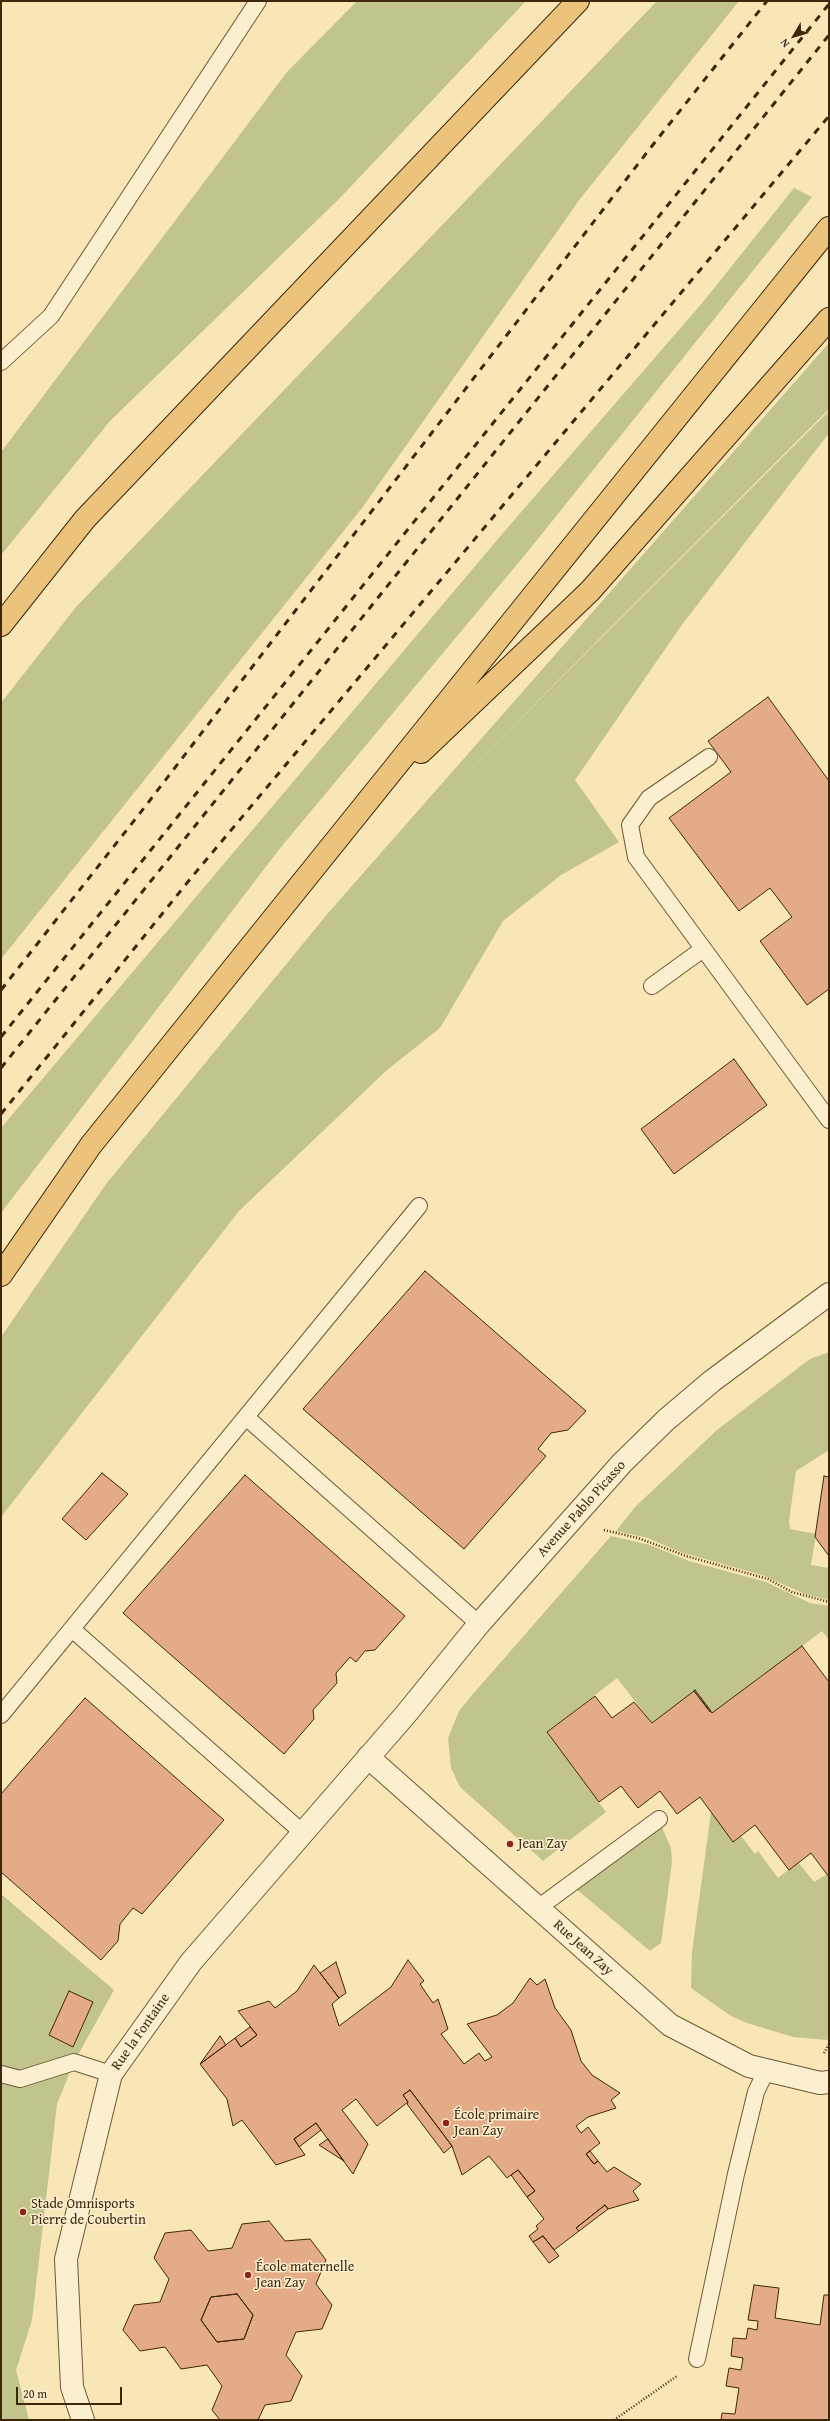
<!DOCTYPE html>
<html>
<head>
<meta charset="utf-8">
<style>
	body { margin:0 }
	#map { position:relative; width:830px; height:2421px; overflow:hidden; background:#f9e6b7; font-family:"Gentium Book Plus",serif }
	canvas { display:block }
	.frame { position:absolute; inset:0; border:2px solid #3e270a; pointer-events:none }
	.north { position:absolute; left:774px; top:16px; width:40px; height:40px; -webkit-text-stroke:3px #fbefd0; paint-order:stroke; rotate:232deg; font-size:11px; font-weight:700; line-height:16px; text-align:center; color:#3e270a }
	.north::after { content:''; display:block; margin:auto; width:14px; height:18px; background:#3e270a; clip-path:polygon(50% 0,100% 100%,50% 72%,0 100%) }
	.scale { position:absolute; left:16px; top:2387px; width:106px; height:18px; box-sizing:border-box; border:2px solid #3e270a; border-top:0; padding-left:5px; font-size:12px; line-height:14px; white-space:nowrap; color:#3e270a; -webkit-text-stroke:3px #fbefd0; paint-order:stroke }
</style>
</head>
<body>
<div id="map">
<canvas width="830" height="2421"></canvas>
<div class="frame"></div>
<div class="north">N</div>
<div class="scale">20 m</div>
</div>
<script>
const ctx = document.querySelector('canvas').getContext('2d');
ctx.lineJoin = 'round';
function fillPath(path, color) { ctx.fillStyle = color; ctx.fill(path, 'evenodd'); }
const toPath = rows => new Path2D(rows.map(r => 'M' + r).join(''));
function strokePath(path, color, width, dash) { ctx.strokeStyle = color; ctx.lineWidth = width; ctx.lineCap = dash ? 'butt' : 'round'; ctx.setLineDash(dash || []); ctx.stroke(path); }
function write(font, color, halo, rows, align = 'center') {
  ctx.font = font + ' "Gentium Book Plus",serif'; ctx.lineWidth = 3; ctx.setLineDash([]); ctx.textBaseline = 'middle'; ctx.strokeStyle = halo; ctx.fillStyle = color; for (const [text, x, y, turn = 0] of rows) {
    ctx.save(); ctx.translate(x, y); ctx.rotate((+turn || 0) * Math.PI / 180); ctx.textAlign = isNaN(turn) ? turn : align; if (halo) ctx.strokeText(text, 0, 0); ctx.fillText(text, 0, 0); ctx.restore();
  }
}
fillPath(toPath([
	[357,1,526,1,340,198,110,421,1,555,1,452,287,72],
	[657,1,739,1,580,199,362,508,1,959,1,703,76,607],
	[794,188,812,197,529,550,281,847,1,1213,1,1128,503,533,703,302],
	[829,343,829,409,433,806,829,411,829,433,681,626,575,780,619,842,561,875,503,921,440,1028,387,1070,239,1211,1,1517,1,1337,106,1184,329,912],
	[829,1352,829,1450,796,1471,789,1521,790,1529,816,1534,811,1565,829,1568,829,1600,805,1594,762,1575,680,1552,648,1538,616,1531,635,1507,717,1430,810,1359],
	[611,1536,650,1545,689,1561,766,1582,810,1603,829,1606,829,1640,822,1631,712,1713,695,1690,652,1723,617,1678,547,1732,606,1812,543,1861,460,1787,451,1768,448,1738,459,1711,473,1694],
	[711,1812,733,1842,741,1836,755,1854,758,1851,778,1878,798,1862,814,1882,827,1874,829,1877,829,2037,827,2040,793,2037,747,2023,731,2016,691,1988,692,1952],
	[661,1825,671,1848,672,1862,661,1943,650,1951,575,1888],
	[1,1894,114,1990,74,2062,57,2104,32,2320,16,2370,29,2420,1,2420]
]), '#c1c48c');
const building = toPath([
	[768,697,829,781,829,989,807,1005,760,941,792,917,770,888,739,911,669,818,731,772,708,741,768,697],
	[734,1059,767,1105,674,1174,641,1129,734,1059],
	[425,1271,586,1411,568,1430,551,1433,538,1449,546,1456,464,1549,303,1409,425,1271],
	[102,1473,128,1494,86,1540,62,1519,102,1473],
	[245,1475,405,1616,375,1650,365,1651,356,1662,350,1657,336,1673,337,1683,313,1710,314,1719,284,1754,123,1613,245,1475],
	[824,1476,829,1477,829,1556,815,1537,824,1476],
	[802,1646,829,1682,829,1877,811,1853,789,1870,755,1825,733,1842,700,1797,677,1814,660,1791,638,1808,621,1786,599,1802,547,1732,595,1696,612,1718,634,1702,652,1723,694,1691,712,1713,802,1646],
	[695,1690,711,1711,710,1712,694,1691,695,1690],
	[85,1698,224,1820,142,1914,133,1908,120,1924,118,1941,101,1960,1,1872,1,1794,85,1698],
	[408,1960,424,1981,420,1984,433,2003,438,1999,448,2029,441,2034,464,2064,479,2053,485,2061,492,2057,467,2024,497,2015,513,2003,530,1978,537,1985,545,1979,555,2008,571,2030,581,2061,592,2075,620,2093,611,2100,616,2108,588,2117,576,2126,581,2133,588,2127,600,2143,586,2154,594,2164,598,2161,607,2172,614,2167,641,2184,633,2191,639,2200,608,2209,605,2205,576,2228,579,2231,554,2250,543,2236,533,2242,529,2236,538,2229,536,2226,544,2219,527,2197,535,2191,518,2170,507,2178,489,2156,462,2175,452,2146,410,2090,403,2095,408,2102,377,2126,356,2099,342,2110,368,2144,353,2174,316,2123,294,2139,305,2155,276,2165,242,2120,233,2126,227,2099,200,2064,235,2038,241,2047,257,2035,238,2011,269,2001,275,2008,297,1991,314,1965,339,1998,332,2004,339,2026,391,1987,408,1960],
	[336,1962,346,1993,339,1998,320,1973,336,1962],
	[69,1991,93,2002,73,2047,49,2035,69,1991],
	[250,2027,257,2035,241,2047,235,2038,250,2027],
	[220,2036,226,2045,200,2064,220,2036],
	[410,2090,452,2146,444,2153,407,2104,408,2102,403,2095,410,2090],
	[316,2123,321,2130,299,2147,294,2139,316,2123],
	[328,2139,344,2161,319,2145,328,2139],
	[590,2151,598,2161,594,2164,586,2154,590,2151],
	[518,2170,535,2191,527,2197,511,2175,518,2170],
	[605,2205,608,2209,579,2231,576,2228,605,2205],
	[269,2221,285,2241,310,2239,326,2260,316,2284,332,2305,322,2329,296,2332,286,2355,302,2376,291,2401,265,2405,258,2420,220,2420,212,2410,222,2386,207,2365,181,2369,165,2347,140,2351,123,2330,134,2305,160,2302,169,2279,154,2258,165,2233,191,2230,208,2251,232,2248,242,2224,269,2221],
	[237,2294,253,2315,244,2339,217,2342,201,2320,211,2297,237,2294],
	[543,2236,559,2256,549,2263,533,2242,543,2236],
	[754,2285,779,2288,775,2318,820,2325,824,2295,829,2295,829,2420,721,2420,722,2413,735,2414,739,2388,726,2386,729,2368,741,2370,743,2358,731,2356,733,2338,746,2339,748,2328,757,2330,758,2321,748,2320,754,2285],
	[237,2294,253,2315,244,2339,217,2342,201,2320,211,2297,237,2294]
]);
fillPath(building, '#e3ab87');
strokePath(building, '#3e270a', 1);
const service = toPath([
	[1,362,51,316,258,1],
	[709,757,649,798,630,825,636,857,829,1120],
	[652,986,703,949],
	[246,1417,479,1624],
	[72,1629,303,1833],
	[1,1715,419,1206],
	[538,1908,659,1819],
	[1,2074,20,2079,74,2062,111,2074],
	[697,2359,736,2174,756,2092,766,2071]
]);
const minor = toPath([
	[368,1757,670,2025,749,2066,820,2083,829,2082],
	[83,2420,72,2387,66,2259,111,2074,191,1962,406,1714,479,1624,622,1463,666,1420,712,1381,829,1294]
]);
const motorway = toPath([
	[1,625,85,519,578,1],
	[421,752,590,591,829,319],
	[1,1275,91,1145,829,228]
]);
strokePath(service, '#6d5735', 18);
strokePath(minor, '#6d5735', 24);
strokePath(motorway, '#3e270a', 24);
strokePath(toPath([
	[604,1530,638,1538,686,1556,768,1579,792,1592,829,1602],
	[824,2053,829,2044],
	[614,2420,677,2376]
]), '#3e270a', 2.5, [1, 2]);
strokePath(service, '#fbefd0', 16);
strokePath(minor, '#fbefd0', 22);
strokePath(motorway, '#ecc37c', 22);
strokePath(toPath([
	[1,990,144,808,648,151,767,1],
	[1,1037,829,4],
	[1,1068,829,35],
	[1,1114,191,878,829,116]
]), '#3e270a', 3, [7, 7]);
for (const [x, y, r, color] of [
	[510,1844,4,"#8f2418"],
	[446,2123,4,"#8f2418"],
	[23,2212,4,"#8f2418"],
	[248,2275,4,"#8f2418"]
]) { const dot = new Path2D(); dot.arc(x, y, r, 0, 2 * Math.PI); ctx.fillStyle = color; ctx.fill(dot); strokePath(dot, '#fbefd0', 1.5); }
write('14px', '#3e270a', '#fbefd0', [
	["Avenue Pablo Picasso",582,1509,-48],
	["Rue Jean Zay",583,1948,42],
	["Rue la Fontaine",141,2032,-55]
]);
write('14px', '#3e270a', '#fbefd0', [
	["Jean Zay",518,1844],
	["École primaire",454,2115],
	["Jean Zay",454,2131],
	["Stade Omnisports",31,2204],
	["Pierre de Coubertin",31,2220],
	["École maternelle",256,2267],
	["Jean Zay",256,2283]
], 'left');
</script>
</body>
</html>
